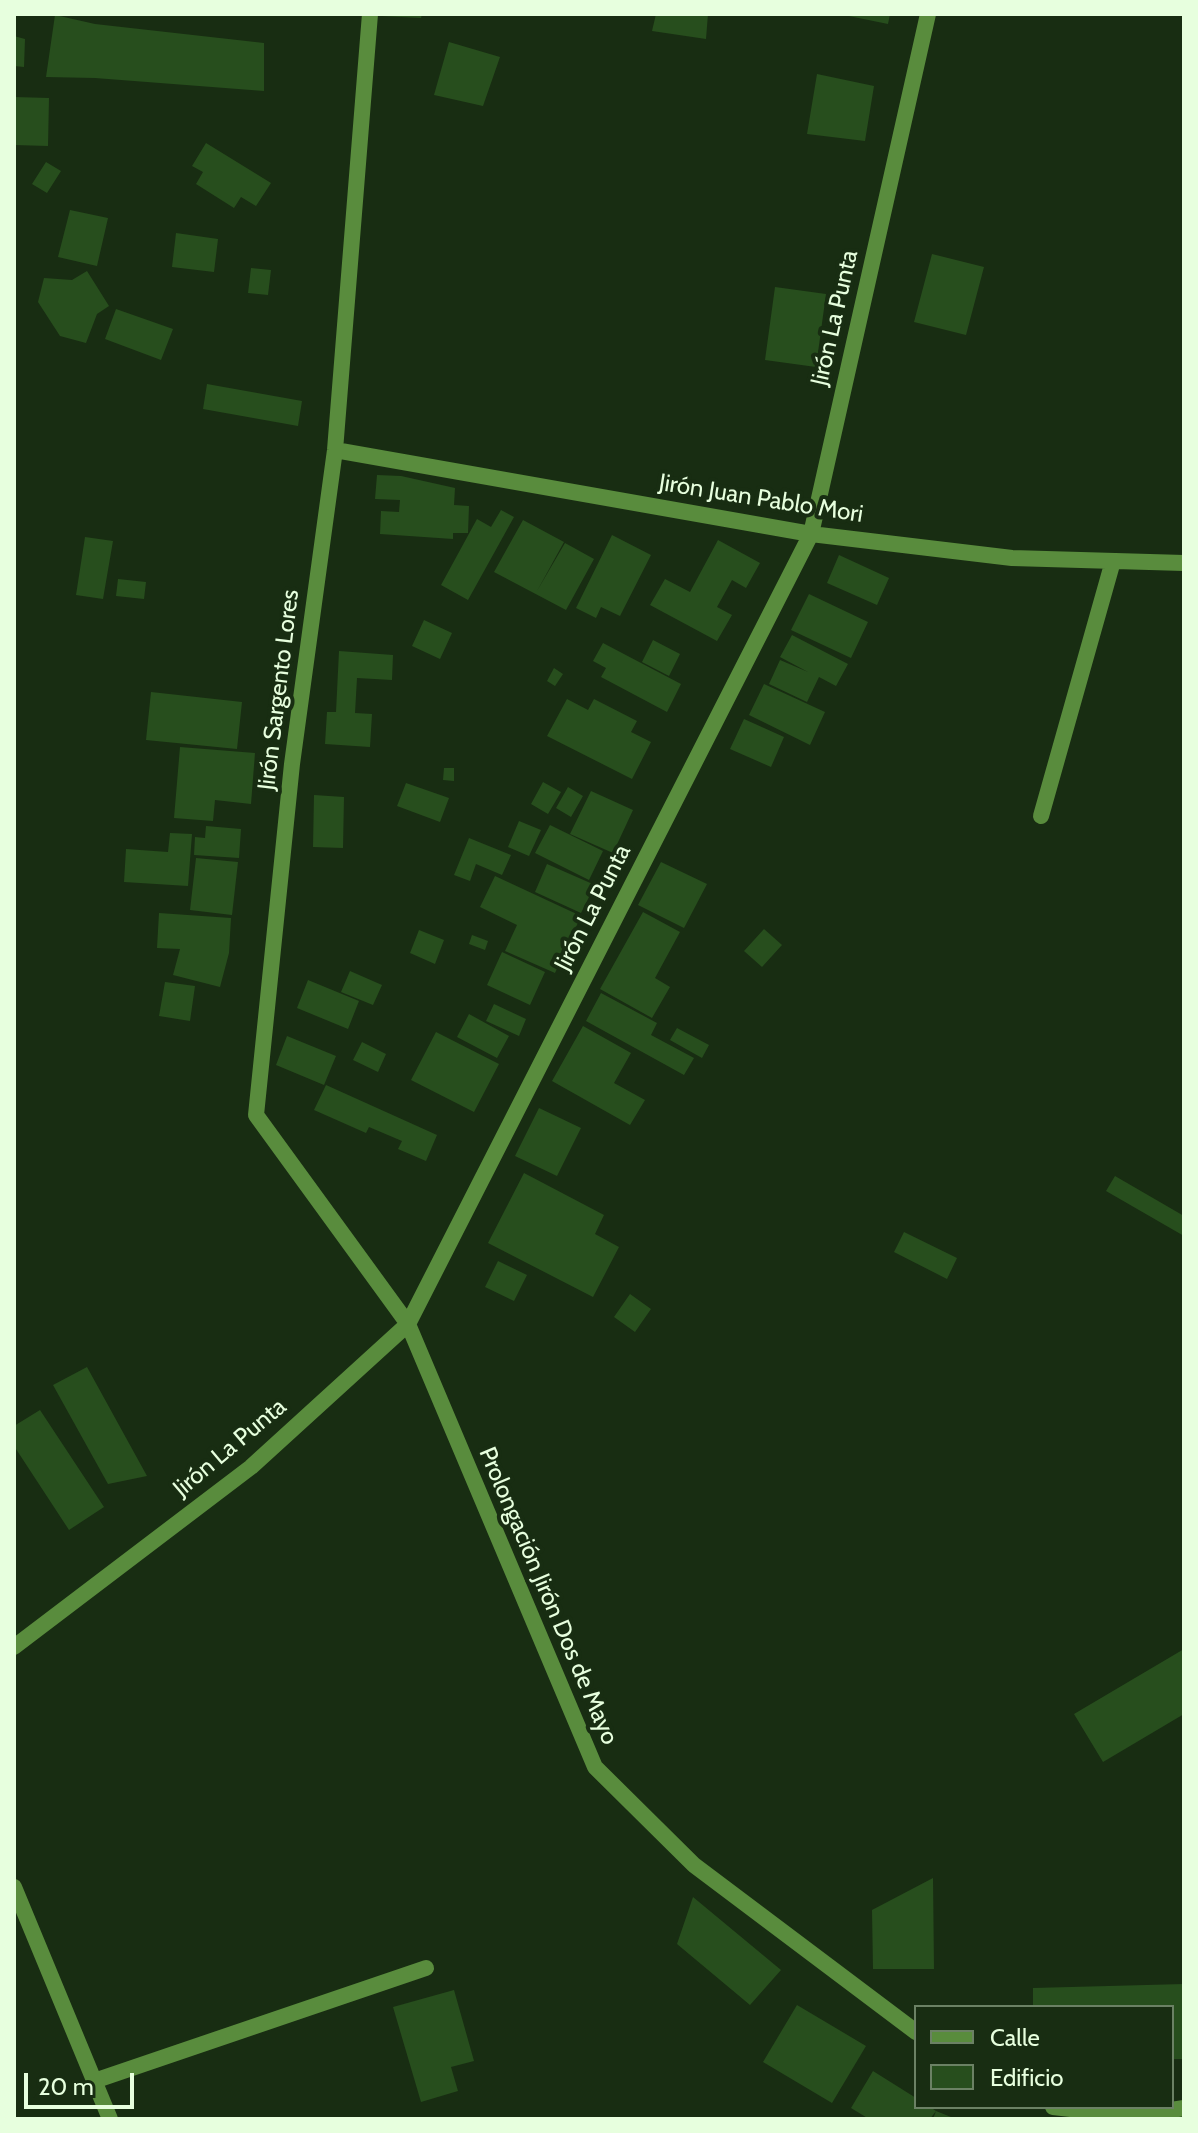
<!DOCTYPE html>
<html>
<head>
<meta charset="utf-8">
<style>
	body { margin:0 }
	#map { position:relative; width:1198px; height:2133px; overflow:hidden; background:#182d12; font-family:Cabin,sans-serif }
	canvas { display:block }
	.frame { position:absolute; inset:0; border:16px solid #e7ffde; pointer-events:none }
	.legend { position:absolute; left:914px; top:2005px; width:260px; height:104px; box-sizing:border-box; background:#182d12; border:2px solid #6b8164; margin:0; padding:10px 14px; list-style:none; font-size:24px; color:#e7ffde }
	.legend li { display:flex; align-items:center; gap:16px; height:40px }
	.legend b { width:40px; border:2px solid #6b8164 }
	.scale { position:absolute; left:24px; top:2073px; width:110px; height:36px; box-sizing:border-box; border:4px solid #e7ffde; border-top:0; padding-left:10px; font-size:24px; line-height:28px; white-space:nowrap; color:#e7ffde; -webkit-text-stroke:6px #182d12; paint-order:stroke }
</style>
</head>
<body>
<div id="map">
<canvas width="1198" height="2133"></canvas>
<div class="frame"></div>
<ul class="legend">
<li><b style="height:10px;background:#598c3d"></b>Calle</li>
<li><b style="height:22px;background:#274e1d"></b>Edificio</li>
</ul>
<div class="scale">20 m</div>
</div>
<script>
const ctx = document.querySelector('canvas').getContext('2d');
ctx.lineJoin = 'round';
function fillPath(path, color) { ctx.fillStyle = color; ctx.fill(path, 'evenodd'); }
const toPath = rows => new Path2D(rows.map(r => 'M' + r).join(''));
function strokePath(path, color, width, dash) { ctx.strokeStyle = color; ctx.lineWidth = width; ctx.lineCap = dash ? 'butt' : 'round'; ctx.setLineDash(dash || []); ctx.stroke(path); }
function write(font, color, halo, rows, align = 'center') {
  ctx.font = font + ' Cabin,sans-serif'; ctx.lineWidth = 8; ctx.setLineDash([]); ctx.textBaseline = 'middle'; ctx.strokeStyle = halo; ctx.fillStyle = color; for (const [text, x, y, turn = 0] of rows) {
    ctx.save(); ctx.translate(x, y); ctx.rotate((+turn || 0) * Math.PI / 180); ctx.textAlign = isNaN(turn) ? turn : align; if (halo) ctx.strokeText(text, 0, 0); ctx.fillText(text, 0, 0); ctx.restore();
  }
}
fillPath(toPath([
	[382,14,422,14,421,18,382,16],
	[656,14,708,14,706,39,652,31],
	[839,14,890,14,888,24],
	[55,15,95,24,264,43,264,91,95,78,46,77],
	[14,36,25,39,24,67,14,66],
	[449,42,500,57,483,106,434,95],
	[817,74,874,86,865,141,807,134],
	[14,97,49,98,48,146,14,145],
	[206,143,271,183,256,206,241,197,234,208,196,184,203,172,192,166],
	[46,162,61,171,47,193,32,184],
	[70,210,108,218,97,266,58,257],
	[176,233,218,239,214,272,172,267],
	[932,254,984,267,966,335,914,322],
	[251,268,271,270,268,295,248,293],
	[87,271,109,306,97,314,86,343,60,336,38,302,44,278,72,280],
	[775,287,826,294,816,367,765,360],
	[116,309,173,329,161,360,105,339],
	[207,384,302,401,298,426,203,409],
	[377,475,401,476,455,488,454,505,469,506,468,533,453,533,453,539,380,534,381,511,399,512,400,500,375,499],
	[501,510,514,517,468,600,441,585,477,519,491,527],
	[523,520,564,542,537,591,565,543,594,559,566,610,494,572],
	[612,535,651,555,620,616,601,607,596,618,576,608],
	[85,537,113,541,103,599,76,595],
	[718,540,760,563,746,588,732,580,717,607,732,615,717,641,650,605,665,579,690,592],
	[839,555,889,578,877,605,827,583],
	[118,579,146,582,144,599,116,596],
	[809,594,868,622,851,658,791,630],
	[424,620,452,633,440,659,412,646],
	[792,635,848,664,836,686,819,677,807,702,769,684,780,660,808,672,780,657],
	[653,640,680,654,669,676,642,662],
	[603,643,681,684,667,712,601,677,606,668,593,661],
	[339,651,393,655,392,680,357,678,355,713,372,714,370,747,325,744,327,712,336,712],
	[554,668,563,674,555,686,547,681],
	[764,684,825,712,810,745,749,715],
	[151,692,242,702,237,749,146,740],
	[567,699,588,710,594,699,637,721,631,732,651,742,632,779,547,736],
	[744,719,784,737,771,767,730,749],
	[180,747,255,753,251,804,215,800,213,821,174,818],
	[444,768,454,768,454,781,443,780],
	[543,782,561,792,548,814,531,804],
	[406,783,449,798,440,822,397,806],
	[568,787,583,796,571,817,556,808],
	[591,791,633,810,613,853,570,834],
	[314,795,344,797,343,848,313,847],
	[519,821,541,830,529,856,508,847],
	[550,825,603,851,589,880,535,853],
	[206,826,241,829,239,858,194,855,195,837,205,838],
	[170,833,192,834,188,886,124,882,126,849,168,852],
	[469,838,511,855,502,875,476,864,470,881,454,875],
	[196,858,238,862,232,915,190,910],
	[661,862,707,884,684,928,638,905],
	[547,864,595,885,581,913,535,892],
	[495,876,581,916,555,973,505,951,517,925,480,907],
	[643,912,680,932,655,978,670,987,652,1018,600,989],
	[159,913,231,918,229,953,220,987,173,975,180,949,157,948],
	[764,929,782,945,762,967,744,951],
	[419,930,444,940,435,964,410,953],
	[472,935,488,941,485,950,469,944],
	[502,952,545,972,530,1005,487,985],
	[350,971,382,985,373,1005,341,992],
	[308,980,359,1001,348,1029,297,1008],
	[165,982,195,986,190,1021,159,1016],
	[601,993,657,1023,651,1035,694,1058,684,1075,586,1021],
	[494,1004,526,1019,519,1036,486,1021],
	[469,1014,509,1036,497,1058,457,1037],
	[583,1026,631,1053,614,1083,645,1100,630,1125,552,1081],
	[677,1028,709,1045,702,1058,670,1040],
	[436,1032,499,1064,474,1112,411,1080],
	[287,1036,336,1056,324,1085,276,1065],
	[362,1042,386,1054,378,1072,353,1060],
	[326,1085,437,1135,426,1161,398,1149,402,1141,369,1127,366,1133,314,1110],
	[539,1108,581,1128,557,1176,515,1156],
	[524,1173,604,1215,595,1234,619,1247,593,1297,488,1243],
	[1115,1176,1184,1216,1184,1236,1106,1191],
	[904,1232,957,1258,947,1279,894,1252],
	[498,1261,527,1275,514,1301,485,1287],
	[630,1294,651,1309,635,1332,614,1317],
	[87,1367,147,1476,108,1484,53,1385],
	[40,1410,104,1507,69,1530,14,1446,14,1426],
	[1184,1649,1184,1714,1103,1762,1074,1714],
	[933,1878,934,1969,873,1969,872,1910],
	[693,1897,781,1970,750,2005,677,1944],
	[1184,1984,1184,2059,1172,2059,1172,2007,1033,2007,1033,1988],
	[454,1990,474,2061,451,2067,458,2091,421,2102,393,2007],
	[797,2005,866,2046,832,2103,763,2062],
	[873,2071,916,2098,916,2107,930,2107,936,2111,930,2119,869,2119,851,2108],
	[936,2111,956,2119,933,2119]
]), '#274e1d');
strokePath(toPath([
	[370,14,335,450,292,764,256,1115,408,1324,595,1767,694,1865,916,2032],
	[335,450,811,534,1012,558,1184,563],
	[1041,816,1113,561],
	[14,1647,251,1467,408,1324,811,534,928,14],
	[14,1887,110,2119],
	[94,2081,426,1968],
	[1053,2107,1133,2116,1184,2108]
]), '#598c3d', 16);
write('24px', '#e7ffde', '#182d12', [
	["Jirón La Punta",835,318,-77],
	["Jirón Juan Pablo Mori",761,499,9],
	["Jirón Sargento Lores",279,690,-83],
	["Jirón La Punta",593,908,-63],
	["Jirón La Punta",230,1448,-40],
	["Prolongación Jirón Dos de Mayo",548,1596,67]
]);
</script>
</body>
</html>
